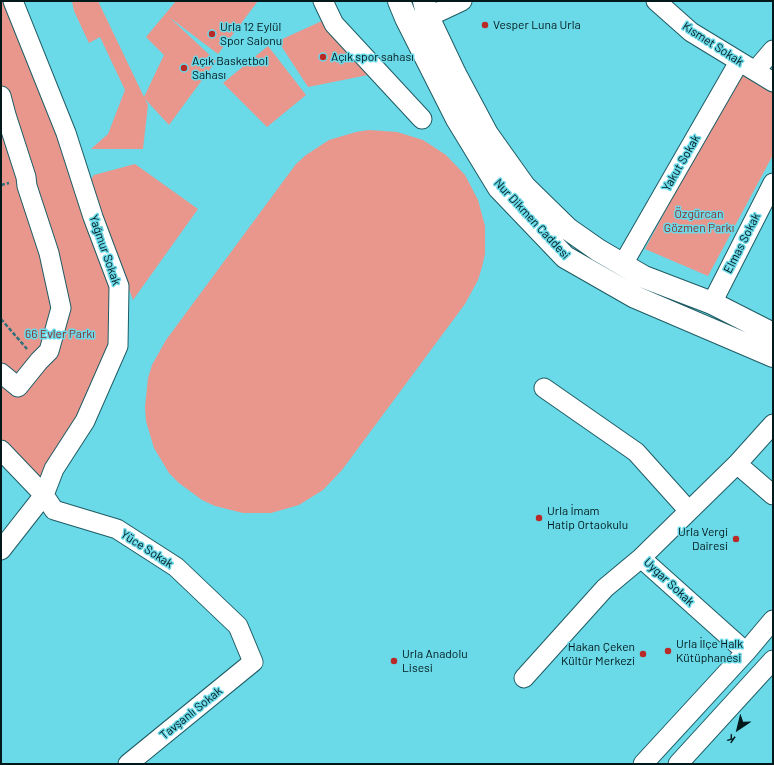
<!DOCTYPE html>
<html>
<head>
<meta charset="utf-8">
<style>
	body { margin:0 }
	#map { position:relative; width:774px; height:765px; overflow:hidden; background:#6ad9e8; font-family:Barlow,sans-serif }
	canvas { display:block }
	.frame { position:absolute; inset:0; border:2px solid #02191c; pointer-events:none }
	.north { position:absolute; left:718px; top:709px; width:40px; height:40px; -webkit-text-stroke:3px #6ad9e8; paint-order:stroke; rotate:215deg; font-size:11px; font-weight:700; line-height:16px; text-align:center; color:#02191c }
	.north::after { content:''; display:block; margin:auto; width:14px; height:18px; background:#02191c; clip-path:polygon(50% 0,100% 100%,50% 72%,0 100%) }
</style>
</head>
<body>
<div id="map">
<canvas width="774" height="765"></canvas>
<div class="frame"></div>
<div class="north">K</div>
</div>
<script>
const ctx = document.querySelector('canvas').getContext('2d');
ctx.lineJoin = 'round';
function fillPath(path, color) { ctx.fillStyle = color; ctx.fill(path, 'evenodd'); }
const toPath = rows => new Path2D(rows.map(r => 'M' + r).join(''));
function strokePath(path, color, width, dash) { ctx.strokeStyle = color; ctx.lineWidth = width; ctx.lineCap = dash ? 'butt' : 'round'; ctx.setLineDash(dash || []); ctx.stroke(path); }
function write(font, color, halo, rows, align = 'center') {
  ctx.font = font + ' Barlow,sans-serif'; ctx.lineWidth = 3; ctx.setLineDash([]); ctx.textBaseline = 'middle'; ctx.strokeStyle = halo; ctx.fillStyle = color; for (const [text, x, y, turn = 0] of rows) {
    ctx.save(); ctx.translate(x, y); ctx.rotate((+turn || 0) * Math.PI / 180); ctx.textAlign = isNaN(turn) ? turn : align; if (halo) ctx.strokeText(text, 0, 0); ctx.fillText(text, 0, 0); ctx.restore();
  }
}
fillPath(toPath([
	[3,1,13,1,119,286,118,346,44,495,1,450,1,2],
	[72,1,98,1,144,97,164,55,146,37,176,1,258,1,218,54,169,17,216,61,169,125,145,99,148,105,143,149,91,149,108,134,125,90,100,37,89,43,74,11],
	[324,20,373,74,308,87,278,41],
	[268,46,306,95,267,127,223,83],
	[739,62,773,82,773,155,708,276,645,249,717,115],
	[369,130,397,132,423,140,446,155,465,175,478,200,485,226,485,254,482,267,478,280,465,304,342,470,323,490,299,505,271,513,243,513,215,506,202,500,179,483,169,473,154,448,146,421,145,407,148,378,152,365,166,340,296,164,306,155,329,140,356,132],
	[135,164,198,209,133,300,89,182,94,175]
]), '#e9978d');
const minor = toPath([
	[323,1,334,24,422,119],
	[656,1,691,32,773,82],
	[428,17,462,1],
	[755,71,773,50],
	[1,96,6,115,26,177,27,186,49,253,61,308,49,351,39,361,18,387,1,373],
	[623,264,739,62],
	[712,303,773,183],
	[544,388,636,452,689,511],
	[1,450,44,495,54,510,117,529,176,567,238,626,253,662,128,764],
	[737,464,773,495],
	[1,550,44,495,54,469,85,421,118,346,119,286,93,217,66,133,13,1],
	[641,558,746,652],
	[524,678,605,588,641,558,737,464,773,424],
	[643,764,746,652,773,620],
	[678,764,773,660]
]);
const major = toPath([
	[399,1,406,18,457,119,499,188,565,257,635,297,773,356],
	[424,1,428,17,455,74,487,134,524,186,568,229,598,250,644,277,712,303,773,334]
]);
strokePath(minor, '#1f5c64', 21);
strokePath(major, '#1f5c64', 24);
strokePath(toPath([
	[1,185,9,183],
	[1,319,27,349]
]), '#32717a', 2.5, [4, 2]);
strokePath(minor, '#fff', 19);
strokePath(major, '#fff', 22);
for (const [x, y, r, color] of [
	[485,25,4,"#b92a27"],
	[212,34,4,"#b92a27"],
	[323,57,4,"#b92a27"],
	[184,68,4,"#b92a27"],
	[539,518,4,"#b92a27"],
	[736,539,4,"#b92a27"],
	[668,651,4,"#b92a27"],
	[643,654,4,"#b92a27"],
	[394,661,4,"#b92a27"]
]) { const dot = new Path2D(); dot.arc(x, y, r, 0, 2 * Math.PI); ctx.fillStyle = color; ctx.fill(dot); strokePath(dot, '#6ad9e8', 1.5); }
write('12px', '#02191c', '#6ad9e8', [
	["Vesper Luna Urla",493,25],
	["Urla 12 Eylül",220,27],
	["Spor Salonu",220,41],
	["Açık spor sahası",331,57],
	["Açık Basketbol",192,61],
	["Sahası",192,75],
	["Urla İmam",547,511],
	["Hatip Ortaokulu",547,525],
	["Urla Vergi",728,532,"right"],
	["Dairesi",728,546,"right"],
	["Urla İlçe Halk",676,644],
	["Kütüphanesi",676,658],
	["Hakan Çeken",635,647,"right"],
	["Kültür Merkezi",635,661,"right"],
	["Urla Anadolu",402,654],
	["Lisesi",402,668]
], 'left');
write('12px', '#02191c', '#6ad9e8', [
	["Kısmet Sokak",713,44,33],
	["Yakut Sokak",681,163,-60],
	["Nur Dikmen Caddesi",532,219,47],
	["Elmas Sokak",742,243,-63],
	["Yağmur Sokak",105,250,71],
	["Yüce Sokak",147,549,33],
	["Uygar Sokak",669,582,43],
	["Tavşanlı Sokak",191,713,-39]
]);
write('12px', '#8f2f2a', '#6ad9e8', [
	["Özgürcan",699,214],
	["Gözmen Parkı",699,228],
	["66 Evler Parkı",60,334]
]);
</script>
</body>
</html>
